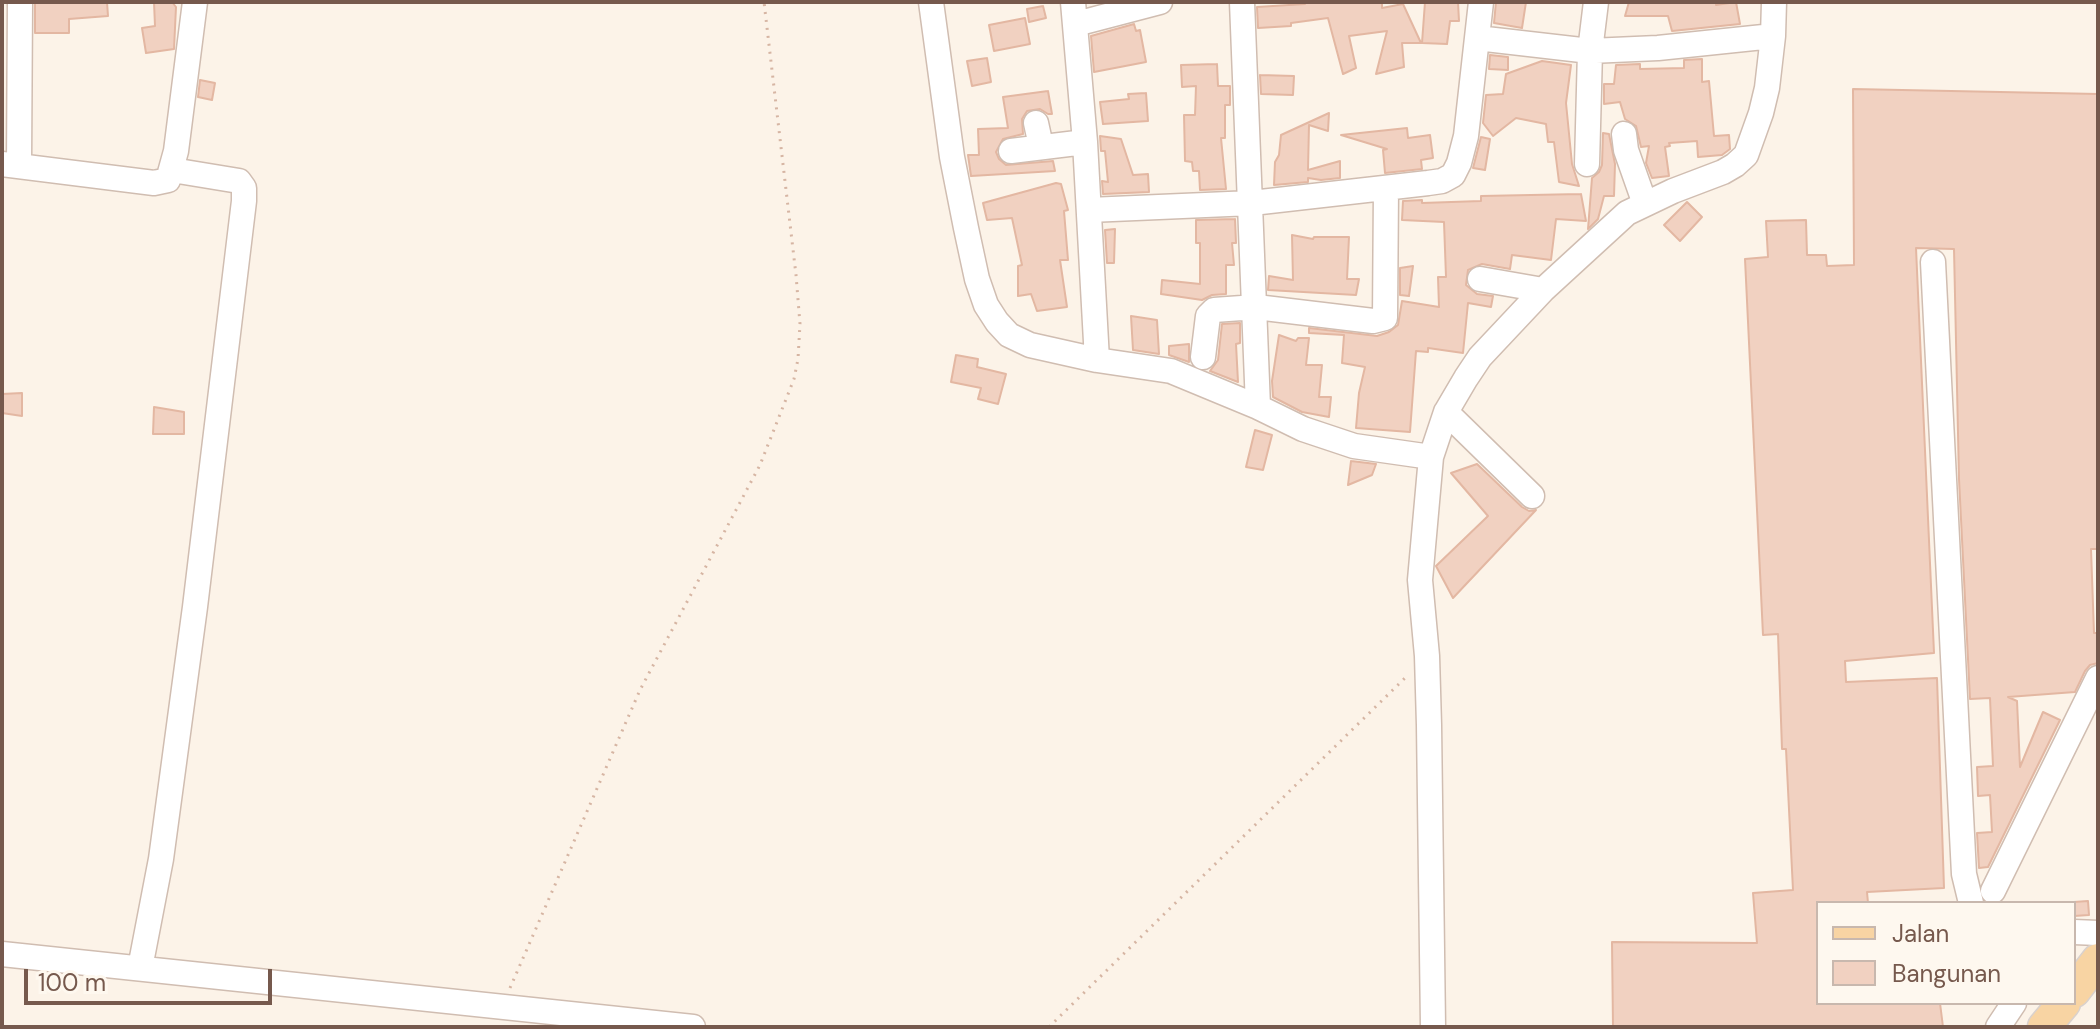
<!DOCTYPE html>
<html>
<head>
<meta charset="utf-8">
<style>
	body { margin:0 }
	#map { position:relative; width:2100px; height:1029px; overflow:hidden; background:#fcf3e8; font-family:"DM Sans",sans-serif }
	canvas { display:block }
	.frame { position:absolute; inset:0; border:4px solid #76594d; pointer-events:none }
	.legend { position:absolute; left:1816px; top:901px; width:260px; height:104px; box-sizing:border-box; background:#fef8ef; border:2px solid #c8b8ae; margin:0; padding:10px 14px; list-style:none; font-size:24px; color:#76594d }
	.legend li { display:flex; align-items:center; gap:16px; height:40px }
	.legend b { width:40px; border:2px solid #c8b8ae }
	.scale { position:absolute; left:24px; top:969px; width:248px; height:36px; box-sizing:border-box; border:4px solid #76594d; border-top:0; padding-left:10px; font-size:24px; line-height:28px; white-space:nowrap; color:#76594d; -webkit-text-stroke:6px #fef8ef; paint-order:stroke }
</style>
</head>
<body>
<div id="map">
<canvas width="2100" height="1029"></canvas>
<div class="frame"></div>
<ul class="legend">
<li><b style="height:10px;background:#f8d4a3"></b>Jalan</li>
<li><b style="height:22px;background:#f1d1c1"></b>Bangunan</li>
</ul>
<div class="scale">100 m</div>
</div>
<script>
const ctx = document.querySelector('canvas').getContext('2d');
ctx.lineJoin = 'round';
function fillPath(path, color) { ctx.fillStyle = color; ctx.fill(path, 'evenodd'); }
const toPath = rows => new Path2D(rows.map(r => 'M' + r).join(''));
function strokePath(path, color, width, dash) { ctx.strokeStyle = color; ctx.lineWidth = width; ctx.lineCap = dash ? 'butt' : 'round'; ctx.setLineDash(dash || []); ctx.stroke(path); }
const building = toPath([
	[107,2,108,16,69,19,69,33,35,33,35,3,107,2],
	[154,2,172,2,176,7,174,49,146,53,142,28,155,26,154,2],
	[1305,2,1382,2,1382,8,1403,4,1421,43,1402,43,1404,67,1376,74,1387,31,1349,36,1356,68,1343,74,1328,18,1291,23,1291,26,1258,28,1257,7,1305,4,1305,2],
	[1425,2,1458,2,1459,21,1450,21,1447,44,1422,43,1425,2],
	[1496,2,1526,2,1522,28,1494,23,1496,2],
	[1629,2,1716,2,1716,5,1736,2,1740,24,1672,31,1668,16,1625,16,1629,2],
	[1043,6,1046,18,1029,22,1027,9,1043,6],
	[1025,18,1030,44,994,51,989,25,1025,18],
	[1134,24,1136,31,1140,30,1146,62,1094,72,1091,36,1134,24],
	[1490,55,1508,57,1508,70,1489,69,1490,55],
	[987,58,991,82,972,86,967,61,987,58],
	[1702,59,1702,82,1709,81,1714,136,1729,135,1730,149,1722,155,1698,157,1697,141,1669,143,1670,146,1665,147,1669,176,1652,178,1646,163,1649,146,1641,147,1636,126,1625,119,1620,102,1604,104,1604,84,1614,84,1616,65,1640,64,1640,69,1684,68,1684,60,1702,59],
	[1542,61,1571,65,1566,103,1572,164,1579,186,1559,182,1554,142,1548,142,1546,124,1516,118,1493,136,1483,123,1486,95,1503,94,1506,74,1542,61],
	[1217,64,1218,86,1230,86,1230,105,1225,105,1225,138,1221,138,1226,189,1200,190,1199,171,1193,171,1192,162,1185,161,1184,115,1195,115,1196,86,1182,87,1181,65,1217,64],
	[1260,75,1294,76,1293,95,1261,94,1260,75],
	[200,80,215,83,212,100,198,97,200,80],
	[1853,89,2098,94,2098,549,2091,549,2094,633,2098,633,2098,663,2090,665,2085,671,2075,692,2008,697,2017,701,2020,767,2043,712,2060,720,1988,867,1979,868,1977,833,1992,832,1990,795,1978,796,1977,767,1993,766,1990,698,1970,699,1959,479,1954,249,1916,248,1934,653,1845,661,1846,682,1937,678,1944,888,1867,892,1868,903,1818,903,1818,1003,1940,1003,1943,1027,1613,1027,1612,942,1757,943,1753,893,1793,890,1786,749,1782,749,1778,634,1763,635,1745,259,1768,257,1766,221,1806,220,1807,255,1826,255,1827,266,1854,265,1853,89],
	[1048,91,1052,114,1048,114,1040,109,1027,111,1022,119,1023,134,1003,139,996,152,999,159,1006,165,1053,161,1055,171,971,176,968,155,979,155,978,129,1008,128,1003,97,1048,91],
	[1146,93,1148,121,1103,124,1100,102,1129,99,1128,94,1146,93],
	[1329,113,1328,131,1309,125,1308,170,1340,161,1340,178,1321,180,1308,178,1308,182,1274,185,1275,162,1279,155,1281,135,1329,113],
	[1407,128,1408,138,1430,135,1433,158,1421,160,1422,169,1385,173,1383,150,1387,149,1341,135,1407,128],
	[1603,133,1609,134,1615,164,1614,196,1604,196,1598,219,1588,229,1592,178,1599,172,1602,165,1603,133],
	[1100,136,1121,139,1133,175,1148,174,1149,192,1103,194,1102,181,1108,182,1105,151,1101,151,1100,136],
	[1481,137,1490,139,1485,170,1473,168,1481,137],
	[1056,183,1061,184,1068,210,1064,211,1068,260,1060,260,1067,307,1037,311,1031,294,1018,296,1018,266,1022,265,1012,218,987,220,983,203,1056,183],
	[1581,194,1586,221,1556,219,1551,260,1512,255,1510,269,1482,264,1468,270,1466,285,1477,294,1493,296,1491,307,1468,303,1463,353,1428,348,1428,352,1416,351,1410,432,1356,428,1359,393,1365,367,1342,363,1344,335,1309,333,1309,328,1377,336,1389,332,1398,325,1402,301,1439,307,1438,277,1446,277,1444,222,1402,220,1403,201,1422,200,1422,203,1481,201,1481,196,1581,194],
	[1687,202,1702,217,1680,241,1664,225,1687,202],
	[1235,219,1236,243,1232,243,1234,265,1226,265,1226,294,1212,295,1202,300,1161,294,1162,280,1200,284,1200,243,1196,243,1196,220,1235,219],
	[1115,229,1114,263,1107,263,1105,230,1115,229],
	[1292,235,1313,239,1314,237,1349,237,1347,279,1359,279,1356,295,1268,290,1269,276,1293,280,1292,235],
	[1413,266,1409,296,1400,295,1400,268,1413,266],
	[1131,316,1157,320,1159,354,1133,350,1131,316],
	[1240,323,1240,343,1236,344,1238,382,1210,371,1218,360,1222,324,1240,323],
	[1279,335,1296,341,1298,338,1309,338,1306,365,1322,365,1319,397,1331,397,1329,417,1302,412,1273,397,1272,381,1279,335],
	[1189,344,1189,362,1169,355,1169,346,1189,344],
	[956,355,978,359,977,367,1006,374,998,404,978,399,981,388,951,382,956,355],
	[22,393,22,416,2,413,2,394,22,393],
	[154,407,184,412,184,434,153,434,154,407],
	[1255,430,1272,435,1263,470,1246,467,1255,430],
	[1351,461,1376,464,1372,475,1348,485,1351,461],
	[1477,464,1522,507,1529,511,1536,510,1453,598,1436,566,1488,516,1451,473,1477,464],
	[2088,901,2089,915,2074,916,2074,902,2088,901]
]);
fillPath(building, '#f1d1c1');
strokePath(building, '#e3b7a2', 2);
const minor = toPath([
	[931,2,952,157,966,228,977,279,986,305,997,322,1009,335,1030,345,1097,360,1171,371,1258,407],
	[1073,2,1085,142,1097,360],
	[1242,2,1258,407,1303,429,1354,446,1431,457],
	[1076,24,1160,2],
	[1477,38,1590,51,1658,48,1773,36],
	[1036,123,1041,146],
	[1624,134,1626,150,1645,204],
	[1011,151,1085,142],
	[2,164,154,183,168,180,176,151,195,2],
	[1587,164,1590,51,1596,2],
	[19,165,20,2],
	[1089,210,1252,203,1428,183,1442,181,1453,175,1459,163,1466,136,1481,2],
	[1933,262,1964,874,1971,903],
	[1480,279,1543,290],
	[1203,357,1208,316,1214,310,1256,307,1373,321,1385,318,1386,188],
	[1446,412,1532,496],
	[1993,891,2098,678],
	[2074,932,2098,933],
	[2,954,693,1027],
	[140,968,161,859,195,607,244,201,244,188,239,181,172,170],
	[1433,1027,1429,725,1427,656,1420,580,1431,457,1446,412,1466,378,1480,357,1543,290,1627,213,1673,191,1723,172,1735,165,1746,155,1761,113,1767,88,1773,36,1774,2],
	[1998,1027,2014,1003]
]);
const major = toPath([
	[2074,991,2098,960],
	[2044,1027,2064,1003]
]);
strokePath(minor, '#d0bdb1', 27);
strokePath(major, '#d9d1cd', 35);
strokePath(toPath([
	[510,988,640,690,760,465,794,379,798,359,800,324,796,275,764,2],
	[1049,1027,1407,676]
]), '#d6b5a3', 3, [2, 6]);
strokePath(minor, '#fff', 24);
strokePath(major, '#f8d4a3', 32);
</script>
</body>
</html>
